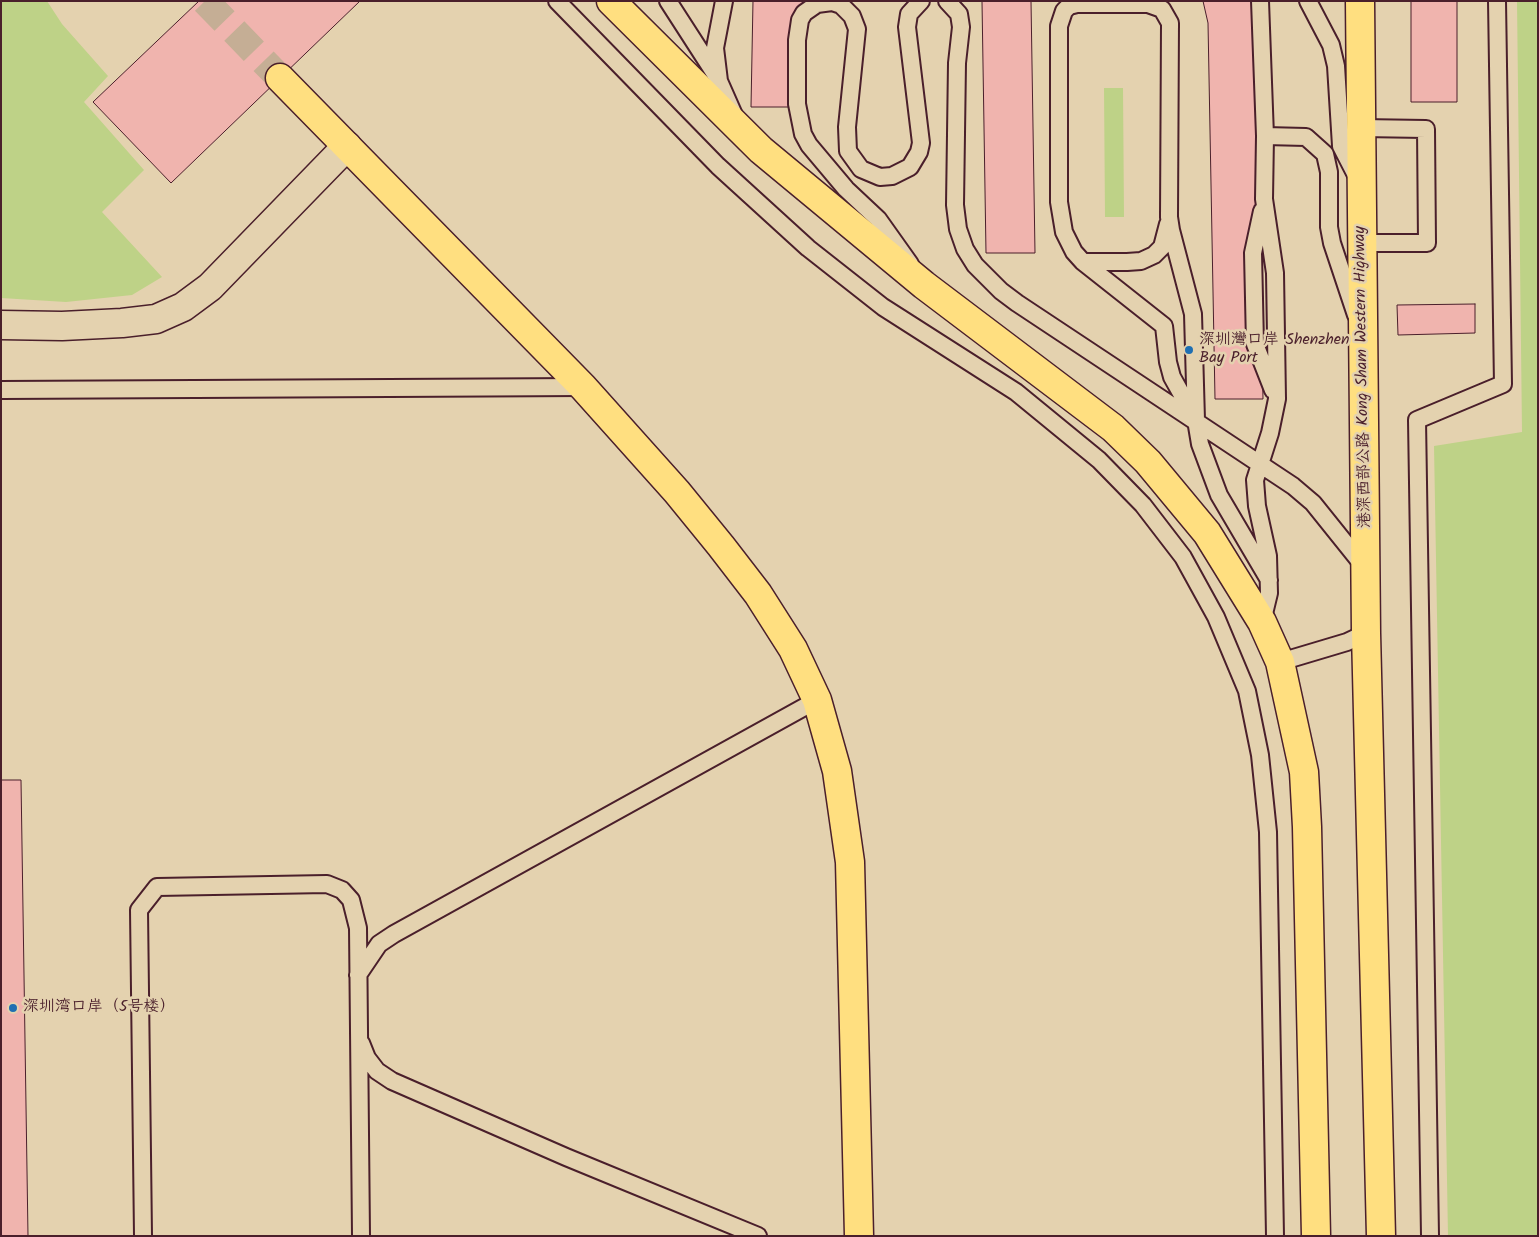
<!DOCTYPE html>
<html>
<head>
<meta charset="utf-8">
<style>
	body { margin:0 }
	#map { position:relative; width:1539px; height:1237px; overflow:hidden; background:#e4d2af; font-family:Kalam,sans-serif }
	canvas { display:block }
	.frame { position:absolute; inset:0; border:2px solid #4a1f2b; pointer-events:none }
</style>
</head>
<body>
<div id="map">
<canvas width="1539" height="1237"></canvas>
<div class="frame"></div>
</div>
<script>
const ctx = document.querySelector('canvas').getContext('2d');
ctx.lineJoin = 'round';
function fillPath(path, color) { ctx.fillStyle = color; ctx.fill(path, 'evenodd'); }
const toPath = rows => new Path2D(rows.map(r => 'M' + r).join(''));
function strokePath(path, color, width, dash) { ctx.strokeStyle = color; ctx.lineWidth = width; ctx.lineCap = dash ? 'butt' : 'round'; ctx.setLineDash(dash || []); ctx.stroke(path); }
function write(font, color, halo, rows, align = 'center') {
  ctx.font = font + ' Kalam,"LXGW WenKai TC",sans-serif'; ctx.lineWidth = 5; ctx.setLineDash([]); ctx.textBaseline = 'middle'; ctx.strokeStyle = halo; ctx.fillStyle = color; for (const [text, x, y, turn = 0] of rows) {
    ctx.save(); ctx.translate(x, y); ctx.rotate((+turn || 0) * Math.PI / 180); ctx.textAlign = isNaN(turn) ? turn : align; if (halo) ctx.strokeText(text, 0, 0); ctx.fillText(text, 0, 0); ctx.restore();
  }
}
fillPath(toPath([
	[1,1,47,1,62,24,108,76,84,102,144,170,102,212,162,277,132,295,66,302,1,298],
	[1517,1,1538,1,1538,1236,1448,1236,1434,446,1522,432],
	[1104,88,1123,88,1124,217,1105,217]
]), '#bed287');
const building = toPath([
	[199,1,360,1,171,183,93,102,199,1],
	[753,1,803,1,798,14,795,107,751,107,753,1],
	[982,1,1031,1,1035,253,986,253,982,1],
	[1203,1,1255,1,1263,399,1215,399,1208,23,1203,1],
	[1411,1,1457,1,1457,102,1411,102,1411,1],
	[1475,304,1475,333,1398,335,1397,305,1475,304],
	[1,780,21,780,28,1236,1,1236,1,780]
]);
fillPath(building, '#f0b4ae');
strokePath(building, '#4a1f2b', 1);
strokePath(toPath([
	[205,1,280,78]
]), '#c5ae95', 28, [28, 14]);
const lane = toPath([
	[557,1,718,166,808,248,883,307,1016,392,1099,460,1143,505,1183,557,1216,617,1247,691,1260,755,1268,832,1275,1236],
	[668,1,717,77],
	[724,1,715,48,719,81,734,115],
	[947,1,959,14,961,27,957,63,955,205,958,229,965,249,975,265,1001,291,1017,303,1293,486,1313,503,1366,569],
	[1260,1,1265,136,1264,199,1275,273,1277,399,1270,433,1255,480,1257,506,1268,556,1269,593,1262,622],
	[1308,1,1331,45,1336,66,1341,146,1358,179],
	[1361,128,1426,129,1427,243,1363,243],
	[1265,136,1306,137,1325,154,1329,172,1329,227,1332,243,1356,315],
	[1262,211,1253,253,1255,344,1273,390],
	[1083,262,1127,262,1141,261,1154,255,1162,247,1168,224],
	[910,264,878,219,846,189,809,145,803,134,797,104,797,40,800,20,804,13,817,4,832,2,841,5,852,16,857,29,847,127,848,151,861,169,880,177,892,176,910,167,919,152,921,143,907,27,909,14,921,1],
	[1,390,583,387],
	[1196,420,1172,377,1168,362,1164,326,1083,262,1074,252,1064,232,1059,202,1059,26,1064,11,1069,6,1077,4,1148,4,1162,9,1170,23,1169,217,1171,230,1193,314,1196,420,1200,444,1219,495,1269,580],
	[1280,662,1347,642,1366,633],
	[358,975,379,944,394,934,817,700],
	[361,1043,367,1058,377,1071,392,1081,566,1157,758,1236],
	[143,1236,139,910,157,887,327,884,342,890,351,900,358,928,361,1236],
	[1430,1236,1417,420,1503,384,1497,1]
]);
const street = toPath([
	[1,325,62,326,122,323,156,319,183,307,210,287,347,146]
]);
const highway = toPath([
	[611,1,761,150,924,285,1113,428,1148,462,1207,533,1262,622,1280,662,1304,772,1307,827,1316,1236],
	[1360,1,1366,633,1381,1236],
	[280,78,583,387,677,492,721,546,758,594,793,649,817,700,837,771,850,862,859,1236]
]);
strokePath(lane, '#4a1f2b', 20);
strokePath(street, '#4a1f2b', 31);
strokePath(highway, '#4a1f2b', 31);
strokePath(lane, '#e4d2af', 16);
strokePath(street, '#e4d2af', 28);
strokePath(highway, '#ffdf80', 28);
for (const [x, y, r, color] of [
	[1189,350,5,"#1f6fb2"],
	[13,1008,5,"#1f6fb2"]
]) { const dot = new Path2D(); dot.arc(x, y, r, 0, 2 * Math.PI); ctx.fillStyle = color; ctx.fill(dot); strokePath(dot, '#e4d2af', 2); }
write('16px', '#4a1f2b', '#e4d2af', [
	["深圳灣口岸 Shenzhen",1199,341],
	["Bay Port",1199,359],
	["深圳湾口岸（5号楼）",23,1008]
], 'left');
write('16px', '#4a1f2b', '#e4d2af', [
	["港深西部公路 Kong Sham Western Highway",1364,377,-91]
]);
</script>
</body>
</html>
